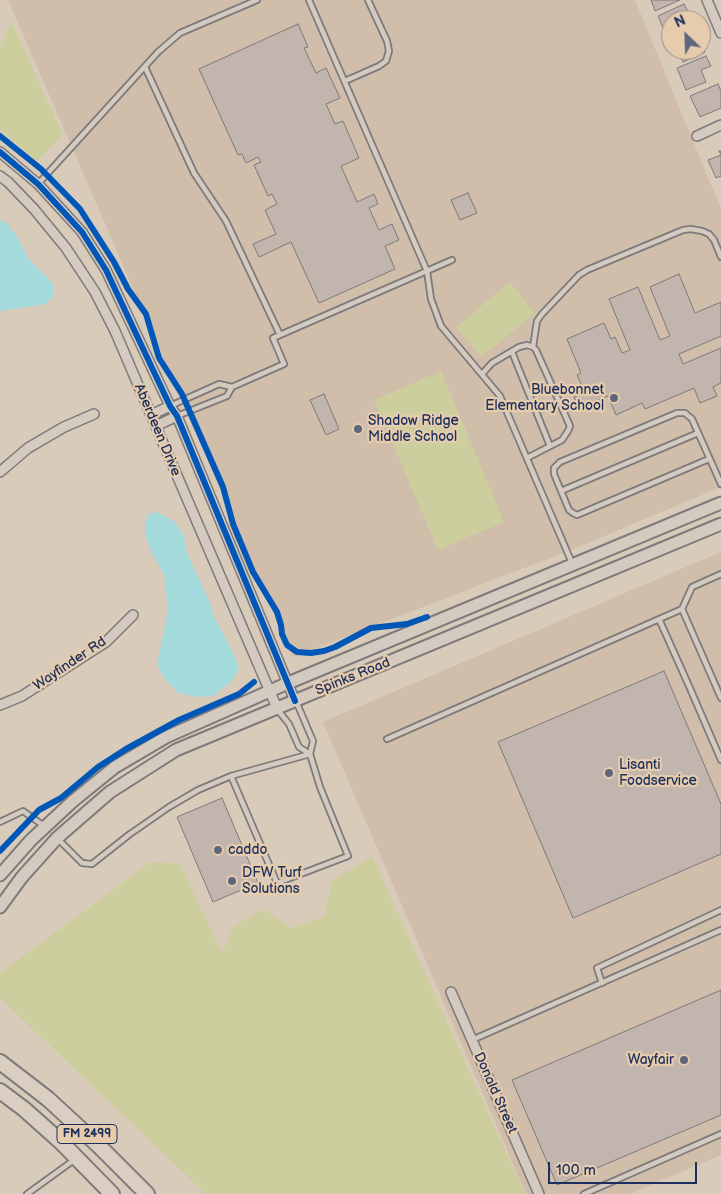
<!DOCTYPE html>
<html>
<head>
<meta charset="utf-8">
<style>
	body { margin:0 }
	#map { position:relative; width:721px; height:1194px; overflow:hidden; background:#d9cbba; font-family:"Balsamiq Sans",sans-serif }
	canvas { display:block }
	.north { position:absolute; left:661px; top:10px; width:50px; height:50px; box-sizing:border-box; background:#e6ccad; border:1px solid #958d8d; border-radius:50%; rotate:336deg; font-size:14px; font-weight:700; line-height:20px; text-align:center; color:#1b2f5e }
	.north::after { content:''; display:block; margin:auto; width:18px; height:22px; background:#5e667e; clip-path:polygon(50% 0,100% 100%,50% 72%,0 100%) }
	.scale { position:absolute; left:548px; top:1162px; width:149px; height:22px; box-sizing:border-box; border:2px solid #1b2f5e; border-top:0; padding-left:6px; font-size:15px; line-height:18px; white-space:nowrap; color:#1b2f5e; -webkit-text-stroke:4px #e6ccad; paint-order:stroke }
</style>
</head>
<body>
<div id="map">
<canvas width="721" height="1194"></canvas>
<div class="north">N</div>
<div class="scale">100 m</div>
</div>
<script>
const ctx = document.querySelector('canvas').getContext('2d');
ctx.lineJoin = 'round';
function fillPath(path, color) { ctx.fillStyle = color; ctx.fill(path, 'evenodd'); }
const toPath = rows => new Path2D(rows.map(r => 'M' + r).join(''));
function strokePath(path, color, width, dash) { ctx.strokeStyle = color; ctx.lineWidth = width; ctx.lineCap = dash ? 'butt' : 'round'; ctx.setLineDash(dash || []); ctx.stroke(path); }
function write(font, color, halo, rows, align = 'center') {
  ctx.font = font + ' "Balsamiq Sans",sans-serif'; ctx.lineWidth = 4.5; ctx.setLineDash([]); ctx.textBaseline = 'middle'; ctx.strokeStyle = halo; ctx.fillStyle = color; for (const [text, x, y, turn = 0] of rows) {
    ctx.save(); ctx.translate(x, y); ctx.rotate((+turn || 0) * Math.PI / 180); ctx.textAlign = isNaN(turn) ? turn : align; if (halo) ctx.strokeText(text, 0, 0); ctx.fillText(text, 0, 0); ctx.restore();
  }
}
fillPath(toPath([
	[8,0,635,0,721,209,721,487,571,550,293,657],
	[721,552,721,1155,630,1194,526,1194,323,722]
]), '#d0bdaa');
fillPath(toPath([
	[11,21,63,135,36,161,0,128,0,47],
	[510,282,535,313,481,357,456,327],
	[441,371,504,522,438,550,374,400],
	[372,856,525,1194,206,1194,0,998,0,973,151,862,180,864,222,953,233,927,264,909,290,928,324,917,332,881]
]), '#cdce9d');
fillPath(toPath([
	[0,220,6,222,18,238,28,258,53,284,54,295,46,304,0,311],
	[157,512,174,521,184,536,186,551,209,601,213,614,234,655,239,669,231,682,213,696,198,697,178,693,164,678,157,664,168,610,164,575,151,551,145,534,145,521,149,514]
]), '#a5dadc');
const building = toPath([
	[651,0,680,0,655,11,651,0],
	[684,4,689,14,682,16,684,20,671,20,671,35,667,37,658,16,684,4],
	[298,24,308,47,304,48,316,73,326,68,340,98,326,104,335,124,343,121,359,158,341,166,357,202,374,194,378,204,369,208,379,230,392,224,399,240,385,246,395,269,319,303,291,242,259,257,253,244,276,234,265,210,277,204,272,194,268,196,254,165,261,162,258,157,246,163,242,154,238,155,199,69,298,24],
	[701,44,705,52,683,62,677,50,701,50,701,44],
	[706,56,711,66,701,70,706,82,686,90,677,68,706,56],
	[718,84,721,91,721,108,700,117,690,96,718,84],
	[719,151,721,151,721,176,716,178,708,160,721,155,719,151],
	[468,193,477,213,460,220,451,200,468,193],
	[679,274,695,313,721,302,721,336,679,354,683,364,721,348,721,383,713,387,717,396,700,403,694,388,645,409,642,403,616,415,608,396,579,408,574,397,585,393,577,375,581,373,567,339,604,323,611,339,615,337,622,353,630,350,609,299,638,287,660,340,670,336,650,287,679,274],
	[324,394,339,429,326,435,310,400,324,394],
	[664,671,721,804,721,854,573,918,498,742,664,671],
	[222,798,258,883,213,902,177,817,222,798],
	[721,990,721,1115,557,1185,512,1080,721,990]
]);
fillPath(building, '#c2b5ad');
strokePath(building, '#7d7a7b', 1);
const lane = toPath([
	[309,0,427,271,431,299,441,326,500,396,572,563],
	[145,67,194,173,226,221,280,335],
	[345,81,379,66,386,61,389,51,387,41,368,0],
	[38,184,158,52,180,33,257,0],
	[533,347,537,321,542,314,579,275,587,270,683,230,691,229,702,231,709,234,714,240,721,257],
	[512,352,550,446],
	[482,374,492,363,519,347,527,345,533,347,536,350,570,426,568,431,562,440,527,458],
	[170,406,219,384,232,387,284,364,273,338,452,260],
	[177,416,227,396,232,387],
	[709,459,577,515,573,513,569,510,554,474,554,468,560,462,677,413,685,413,692,419,721,484],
	[561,491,698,433],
	[682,609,692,587,721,574],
	[659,619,689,686,721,760],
	[277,709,289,724,299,747,310,754],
	[387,739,682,609,721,698],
	[231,776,277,883,348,856,320,787,310,754,313,741,296,701],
	[0,822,23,811,44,826],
	[58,839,82,863,92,864,130,834,169,807,198,790,231,776,310,754],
	[602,983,597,968,721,910],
	[472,1040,721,930],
	[27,1194,74,1160],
	[584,1194,721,1134]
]);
const street = toPath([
	[707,0,721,33],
	[697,136,721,125],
	[0,152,38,184,82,232,106,270,170,406,177,416,295,701],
	[0,176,8,182,34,209,66,248,95,292,115,331,151,415,277,708],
	[151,415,170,406],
	[156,426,177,416],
	[0,472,28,448,64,427,94,414],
	[0,705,22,696,106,642,133,615],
	[451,992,539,1194]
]);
const secondary = toPath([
	[0,875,31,840,73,801,115,767,166,737,288,683,721,503],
	[0,907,22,877,57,838,110,792,176,750,721,524]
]);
const primary = toPath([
	[0,1062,48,1099,98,1145,147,1194],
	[0,1091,24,1109,61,1142,112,1194]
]);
strokePath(lane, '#7d7a7b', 8);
strokePath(street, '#7d7a7b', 12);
strokePath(secondary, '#7d7a7b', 15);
strokePath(primary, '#7d7a7b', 18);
strokePath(lane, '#d4cabf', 4.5);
strokePath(street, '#d4cabf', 9);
strokePath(secondary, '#d4cabf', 11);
strokePath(primary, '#dacec1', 14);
strokePath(toPath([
	[0,136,41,169,80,209,114,262,128,289,146,314,159,358,182,394,223,487,233,524,253,572,277,612,281,625,282,634,287,645,297,652,311,653,324,651,335,647,371,628,407,624,427,617],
	[0,152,38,184,82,232,106,270,170,406,177,416,295,701],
	[0,851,39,810,61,798,98,767,126,749,179,720,239,694,254,682]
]), '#0057b8', 6);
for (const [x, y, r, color] of [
	[614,398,5,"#5e667e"],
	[358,429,5,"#5e667e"],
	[609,773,5,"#5e667e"],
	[218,850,5,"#5e667e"],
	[232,881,5,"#5e667e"],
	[684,1060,5,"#5e667e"]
]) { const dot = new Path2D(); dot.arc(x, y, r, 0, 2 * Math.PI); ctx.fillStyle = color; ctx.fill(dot); strokePath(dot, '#e6ccad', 2); }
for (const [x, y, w] of [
	[87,1134,60]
]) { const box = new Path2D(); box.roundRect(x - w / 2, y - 9.5, w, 19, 4); ctx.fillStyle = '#e6ccad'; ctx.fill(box); strokePath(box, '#1b2f5e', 1); }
write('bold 12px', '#1b2f5e', null, [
	["FM 2499",87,1134]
]);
write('14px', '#1b2f5e', '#e6ccad', [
	["Bluebonnet",604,390,"right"],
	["Elementary School",604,406,"right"],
	["Shadow Ridge",368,421],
	["Middle School",368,437],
	["Lisanti",619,765],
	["Foodservice",619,781],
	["caddo",228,850],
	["DFW Turf",242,873],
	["Solutions",242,889],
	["Wayfair",674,1060,"right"]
], 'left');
write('14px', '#1b2f5e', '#e6ccad', [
	["Aberdeen Drive",157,430,67],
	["Wayfinder Rd",70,664,-34],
	["Spinks Road",353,677,-22],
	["Donald Street",495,1093,66]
]);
</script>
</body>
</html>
